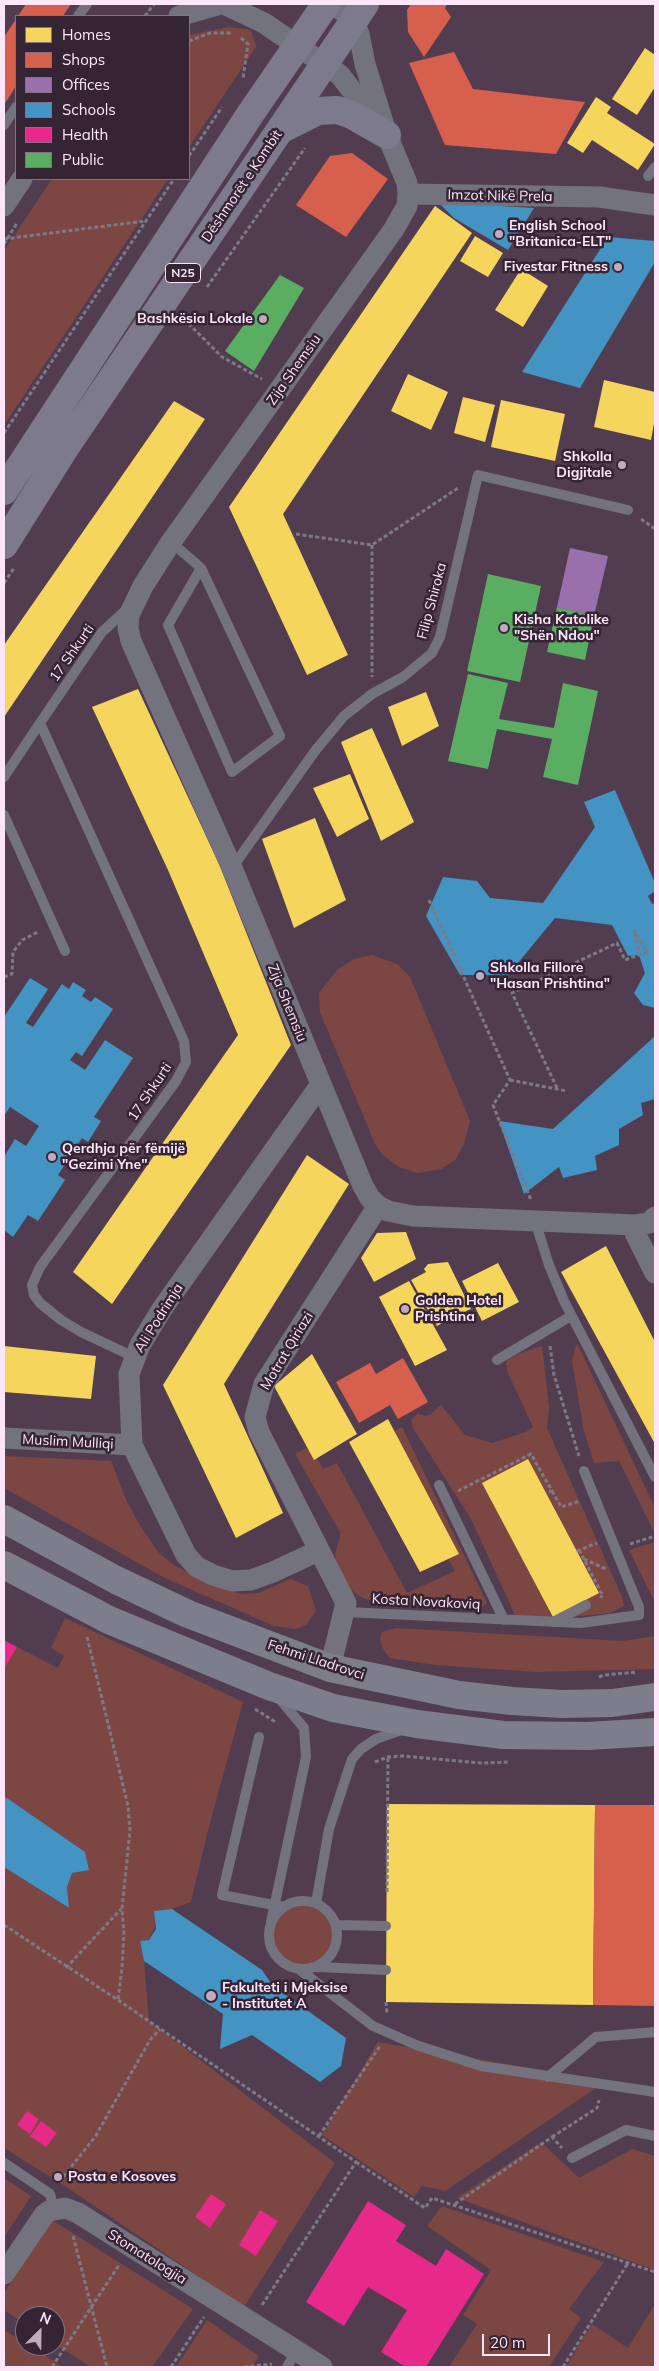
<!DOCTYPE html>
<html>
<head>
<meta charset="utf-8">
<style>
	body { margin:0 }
	#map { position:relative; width:659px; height:2371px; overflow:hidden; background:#523d50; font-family:Mulish,sans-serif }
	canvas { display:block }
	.frame { position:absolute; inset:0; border:5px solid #fde5fa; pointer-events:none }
	.legend { position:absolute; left:15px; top:15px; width:175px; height:165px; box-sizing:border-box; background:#352434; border:1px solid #857183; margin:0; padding:6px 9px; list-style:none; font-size:15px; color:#fde5fa }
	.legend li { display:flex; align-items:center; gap:10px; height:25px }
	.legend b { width:25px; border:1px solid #857183 }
	.north { position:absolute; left:15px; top:2306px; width:50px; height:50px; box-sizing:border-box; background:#352434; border:1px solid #857183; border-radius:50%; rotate:23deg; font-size:14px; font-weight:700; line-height:20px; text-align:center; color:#fde5fa }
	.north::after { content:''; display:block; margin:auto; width:18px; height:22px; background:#c1aabe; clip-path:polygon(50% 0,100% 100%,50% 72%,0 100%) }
	.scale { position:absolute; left:482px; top:2334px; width:68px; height:22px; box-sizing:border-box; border:2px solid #fde5fa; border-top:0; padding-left:6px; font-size:15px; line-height:18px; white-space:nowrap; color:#fde5fa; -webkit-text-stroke:4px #352434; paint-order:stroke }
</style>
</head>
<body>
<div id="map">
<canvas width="659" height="2371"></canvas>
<div class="frame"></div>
<ul class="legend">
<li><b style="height:14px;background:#f6d55c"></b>Homes</li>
<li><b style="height:14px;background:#d6604d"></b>Shops</li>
<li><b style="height:14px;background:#9970ab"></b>Offices</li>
<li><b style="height:14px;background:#4393c3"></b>Schools</li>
<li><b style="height:14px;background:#e7298a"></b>Health</li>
<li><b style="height:14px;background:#5aae61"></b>Public</li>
</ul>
<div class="north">N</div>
<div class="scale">20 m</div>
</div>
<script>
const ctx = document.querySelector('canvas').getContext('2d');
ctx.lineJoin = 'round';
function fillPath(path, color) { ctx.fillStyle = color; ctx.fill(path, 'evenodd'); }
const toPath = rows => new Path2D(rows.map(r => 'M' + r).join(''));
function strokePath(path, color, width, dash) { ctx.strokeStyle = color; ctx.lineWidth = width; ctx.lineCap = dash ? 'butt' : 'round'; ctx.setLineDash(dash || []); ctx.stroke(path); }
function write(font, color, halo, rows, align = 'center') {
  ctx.font = font + ' Mulish,sans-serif'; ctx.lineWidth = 5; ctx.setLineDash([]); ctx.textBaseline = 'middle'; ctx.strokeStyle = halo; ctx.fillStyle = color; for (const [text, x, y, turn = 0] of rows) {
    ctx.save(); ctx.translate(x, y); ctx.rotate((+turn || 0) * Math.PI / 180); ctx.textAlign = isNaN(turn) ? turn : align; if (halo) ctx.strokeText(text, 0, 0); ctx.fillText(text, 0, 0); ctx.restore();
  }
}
fillPath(toPath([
	[229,27,251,30,256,47,189,147,189,35],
	[52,179,168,179,4,425,4,251],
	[372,955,397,964,410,977,470,1121,464,1144,456,1159,441,1169,417,1173,399,1167,384,1156,376,1146,320,1012,319,993,337,970,354,959],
	[577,1343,655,1508,655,1534,619,1461,594,1463,584,1431,572,1361],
	[542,1346,549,1407,547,1428,622,1597,624,1606,610,1613,571,1617,516,1617,471,1519,413,1428,411,1420,418,1413,425,1416,431,1414,441,1405,465,1435,492,1443,526,1432,533,1427,507,1371,506,1361,520,1353],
	[402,1427,487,1603,479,1610,382,1604,363,1598,348,1588,338,1572,335,1554,341,1534,295,1454,310,1446,323,1469,337,1463,407,1593,455,1571,384,1437],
	[4,1456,111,1461,127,1502,141,1527,159,1553,175,1566,210,1583,240,1594,258,1593,291,1579,308,1586,316,1611,307,1624,296,1629,274,1626,165,1578,4,1488],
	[655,1542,655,1602,629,1550],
	[65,1618,243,1702,207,1834,191,1902,172,1909,154,1911,155,1926,149,1940,140,1941,144,1961,149,2021,335,2163,244,2307,59,2182,4,2148,4,1867,68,1908,67,1887,72,1873,84,1852,4,1796,4,1669,17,1647,58,1668,64,1656,51,1648],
	[396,1628,623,1641,655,1636,655,1669,536,1672,435,1665,390,1658,383,1649,380,1639,382,1632],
	'273 1936a30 30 0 1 1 60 0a30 30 0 1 1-60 0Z',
	[378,2042,606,2081,445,2191,422,2186,414,2197,322,2135],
	[541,2142,579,2178,632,2149,655,2156,655,2270,457,2198],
	[4,2178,31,2196,4,2237],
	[442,2206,604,2262,569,2309,581,2318,549,2367,449,2367,477,2324,463,2315,491,2270,427,2226],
	[52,2220,193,2309,152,2367,91,2367,55,2344,55,2316,25,2316,25,2324,4,2310,4,2293],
	[655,2304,655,2367,566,2367,592,2324,628,2348],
	[207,2320,259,2356,252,2367,176,2367],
	[4,2330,25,2343,25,2346,29,2346,63,2367,4,2367]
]), '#7c4743');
fillPath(toPath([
	[645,48,655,55,655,87,637,115,612,99],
	[596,97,611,107,607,113,655,144,638,170,592,140,583,153,567,143],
	[435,206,472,233,283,514,348,655,307,675,229,507],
	[475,236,503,253,488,277,460,261],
	[521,269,548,286,523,327,495,310],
	[408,374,448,392,431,430,391,411],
	[604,380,655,392,655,418,651,440,594,427],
	[463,397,495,405,485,442,454,433],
	[501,400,565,414,555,461,491,447],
	[174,401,205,419,4,717,4,645],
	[138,689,219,864,291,1045,112,1304,73,1272,238,1035,168,870,92,707],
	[426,692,439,726,402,746,388,707],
	[372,728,414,822,381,841,341,742],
	[350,774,369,819,337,837,313,788],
	[315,818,346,900,294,928,262,839],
	[307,1155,349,1184,224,1384,283,1513,236,1538,163,1385],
	[406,1232,416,1259,374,1282,361,1258,377,1233],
	[606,1246,655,1342,655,1444,561,1272],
	[448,1262,471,1309,459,1314,458,1321,451,1322,446,1321,437,1326,411,1280,426,1272,424,1269,428,1264],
	[498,1263,519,1302,482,1321,462,1281],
	[409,1281,447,1350,415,1366,379,1297],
	[4,1346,96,1356,91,1399,4,1392],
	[312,1354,357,1434,314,1460,274,1386],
	[388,1419,459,1554,420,1572,349,1442],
	[528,1459,599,1593,553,1617,482,1483],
	[387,1804,595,1805,593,2005,386,2002]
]), '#f6d55c');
fillPath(toPath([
	[26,4,71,4,63,16,18,16],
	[411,4,447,4,445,8,451,17,424,57,408,32,407,10],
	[16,19,16,86,4,105,4,37],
	[454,52,473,89,585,102,556,154,445,145,409,63],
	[352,153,388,179,346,237,296,205,330,156],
	[403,1358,428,1402,398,1419,390,1405,359,1423,336,1382,370,1363,376,1374],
	[595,1805,655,1805,655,2006,593,2005]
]), '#d6604d');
fillPath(toPath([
	[570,548,608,556,594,616,557,607]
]), '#9970ab');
fillPath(toPath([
	[438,202,534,208,508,250,454,218],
	[608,237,655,241,655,262,580,388,522,372],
	[615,790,655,883,655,891,648,896,652,904,655,903,655,1008,643,1005,634,993,645,973,639,955,628,956,612,925,555,918,508,975,460,975,426,916,443,877,477,881,490,898,543,903,595,827,584,802],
	[30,978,48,989,26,1023,33,1027,62,984,69,989,73,982,86,990,82,996,91,1002,95,997,113,1009,82,1056,76,1052,70,1060,85,1070,105,1040,133,1058,94,1117,101,1121,88,1142,82,1138,58,1175,65,1180,38,1221,28,1215,13,1237,4,1230,4,1157,15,1139,26,1146,39,1126,10,1107,4,1116,4,1017],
	[655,1036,655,1099,641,1103,643,1115,619,1129,619,1145,595,1156,597,1170,563,1178,559,1167,524,1194,499,1121,553,1129],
	[4,1796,85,1852,89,1870,72,1873,67,1887,69,1908,4,1867],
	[172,1909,262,1970,273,1986,346,2038,341,2066,320,2082,252,2035,220,2049,223,2014,144,1961,140,1941,149,1940,156,1929,154,1911]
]), '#4393c3');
fillPath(toPath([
	[4,1640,17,1647,4,1669],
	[27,2111,39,2119,30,2134,17,2125],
	[41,2121,57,2133,46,2147,30,2136],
	[211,2194,226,2204,210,2228,195,2217],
	[368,2201,406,2225,396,2241,436,2266,446,2249,484,2274,426,2367,406,2367,381,2352,407,2310,368,2287,344,2326,306,2302],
	[260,2210,278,2221,256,2256,239,2245]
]), '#e7298a');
fillPath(toPath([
	[280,275,304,288,254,371,225,351],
	[488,574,541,586,520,682,467,671],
	[557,607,594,616,585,660,547,652],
	[468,674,508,683,499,719,554,728,563,683,598,691,578,785,543,777,552,739,497,729,488,769,448,761]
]), '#5aae61');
strokePath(toPath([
	[145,16,154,4],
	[241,38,248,44,243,78],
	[189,41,210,33,232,33],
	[189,156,222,107],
	[4,239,145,221],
	[4,244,17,223],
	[207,287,305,148],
	[184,319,222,357,262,379],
	[4,433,174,179],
	[641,519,655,529],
	[296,534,372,545,458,488],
	[372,545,372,677],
	[4,583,14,568],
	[429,900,510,1080,493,1105,531,1200],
	[635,933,640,958],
	[4,977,12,974,13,952,22,940,38,932],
	[510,1080,567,1091],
	[557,1088,512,993,617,943,625,960,647,952,634,930],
	[550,1346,554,1375,579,1456],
	[458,1491,531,1454,552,1491,546,1493],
	[552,1491,561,1507,580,1501],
	[630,1544,655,1536],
	[579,1550,603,1596,600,1597],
	[577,1551,597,1543],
	[584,1559,606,1569],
	[87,1637,128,1806,130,1830,122,1909,124,1934,122,1968,118,2000],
	[599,1677,604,1675,637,1672],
	[255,1709,277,1723],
	[375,1762,388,1757,403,1756,481,1763,510,1762],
	[387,1892,388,1757],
	[4,1925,118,2000,356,2162,262,2305],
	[66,1968,121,1909],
	[386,2002,387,2014],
	[319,2136,380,2046],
	[552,2137,597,2108,599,2100],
	[356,2162,425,2208,432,2198,655,2272],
	[59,2182,95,2137,150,2040,160,2029],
	[455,2204,552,2137,562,2148],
	[73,2236,107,2367],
	[52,2367,119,2265],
	[171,2367,204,2317],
	[244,2367,272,2364],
	[563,2367,628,2263]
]), '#7e7986', 3, [4, 2.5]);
strokePath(toPath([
	[78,16,87,4],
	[4,125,16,107],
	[648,176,655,167],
	[171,542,201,568,280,736,232,772,168,625,201,568],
	[127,609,102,632,40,723,184,1041,186,1062,176,1081,40,1267,32,1285,34,1295,40,1303,61,1320,81,1332,134,1357],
	[4,777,40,723],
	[4,815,65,951],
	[232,868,315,751,344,716,372,694,403,677,432,653,440,637,478,475,628,510],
	[535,1221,549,1265,564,1301,655,1477],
	[497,1360,571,1316],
	[439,1485,504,1620],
	[345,1612,581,1623,639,1615,639,1607,584,1471],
	[553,1622,586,1605],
	[259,1737,222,1895,284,1907],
	'269 1935a34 34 0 1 1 68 0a34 34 0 1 1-68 0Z',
	[316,1903,329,1829,352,1759,361,1749,376,1739,404,1729],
	[271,1922,306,1757,304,1728,278,1697],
	[336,1925,386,1926],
	[317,1967,386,1970],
	[300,1970,373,2026,416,2045,481,2066,655,2092],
	[548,2077,596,2037,655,2032],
	[572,2158,626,2130,655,2136],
	[4,2163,50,2194,54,2210],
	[287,2367,296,2351]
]), '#737380', 10);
strokePath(toPath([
	[224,4,264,23,340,75,380,127],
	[333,4,354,20,359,34,365,64,387,135,407,183,408,194,599,197,655,205],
	[179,16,221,4],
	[408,194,407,206,394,229,171,542,143,586,129,615,128,628,131,641,232,868,363,1186,370,1198,378,1206,388,1211,413,1216,636,1225,649,1223,655,1217],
	[4,206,22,179],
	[636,1225,635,1233,655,1273],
	[4,1438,132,1445],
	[318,1551,273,1572,251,1580,232,1581,213,1575,197,1567,186,1555,132,1445,129,1374,140,1345,162,1309,321,1084],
	[330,1668,346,1603,259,1432,255,1417,264,1384,378,1206],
	[4,2274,44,2215,49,2211,65,2208,78,2213,322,2367]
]), '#737380', 21);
strokePath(toPath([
	[4,1519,116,1580,188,1614,330,1668,459,1695,512,1701,562,1704,612,1703,655,1697],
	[4,1565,109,1620,269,1686,333,1708,417,1724,503,1735,588,1736,655,1732]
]), '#7c7e8c', 28);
strokePath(toPath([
	[282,129,318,111,337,110,352,115,387,135],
	[4,491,251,113,326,4],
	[4,545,63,451,365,4]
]), '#7c7a8c', 28);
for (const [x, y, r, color] of [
	[499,234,5,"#c1aabe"],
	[618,267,5,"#c1aabe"],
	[263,319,5,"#c1aabe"],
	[622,465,5,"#c1aabe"],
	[504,628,5,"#c1aabe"],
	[480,976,5,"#c1aabe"],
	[52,1157,5,"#c1aabe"],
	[405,1309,5,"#c1aabe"],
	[211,1996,6,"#c1aabe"],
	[58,2177,5,"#c1aabe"]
]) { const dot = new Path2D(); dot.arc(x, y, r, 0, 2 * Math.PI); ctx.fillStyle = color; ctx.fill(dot); strokePath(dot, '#352434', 2); }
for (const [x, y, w] of [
	[183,273,35]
]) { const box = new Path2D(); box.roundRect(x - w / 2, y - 9.5, w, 19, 4); ctx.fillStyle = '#352434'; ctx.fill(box); strokePath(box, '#fde5fa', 1); }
write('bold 12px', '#fde5fa', null, [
	["N25",183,273]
]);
write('14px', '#fde5fa', '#352434', [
	["Dëshmorët e Kombit",242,186,-56],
	["Imzot Nikë Prela",500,196,1],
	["Zija Shemsiu",294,370,-55],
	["Filip Shiroka",432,601,-75],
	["17 Shkurti",72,653,-55],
	["Zija Shemsiu",287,1003,68],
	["17 Shkurti",150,1092,-56],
	["Ali Podrimja",159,1318,-58],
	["Motrat Qiriazi",287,1351,-59],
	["Muslim Mulliqi",68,1442,3],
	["Kosta Novakoviq",426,1602,3],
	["Fehmi Lladrovci",316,1660,18],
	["Stomatologjia",147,2257,32]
]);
write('bold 14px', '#fde5fa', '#352434', [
	["English School",509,226],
	["\"Britanica-ELT\"",509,242],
	["Fivestar Fitness",608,267,"right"],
	["Bashkësia Lokale",253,319,"right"],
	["Shkolla",612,457,"right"],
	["Digjitale",612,473,"right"],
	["Kisha Katolike",514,620],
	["\"Shën Ndou\"",514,636],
	["Shkolla Fillore",490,968],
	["\"Hasan Prishtina\"",490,984],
	["Qerdhja për fëmijë",62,1149],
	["\"Gezimi Yne\"",62,1165],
	["Golden Hotel",415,1301],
	["Prishtina",415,1317],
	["Fakulteti i Mjeksise",222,1988],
	["- Institutet A",222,2004],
	["Posta e Kosoves",68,2177]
], 'left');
</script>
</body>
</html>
